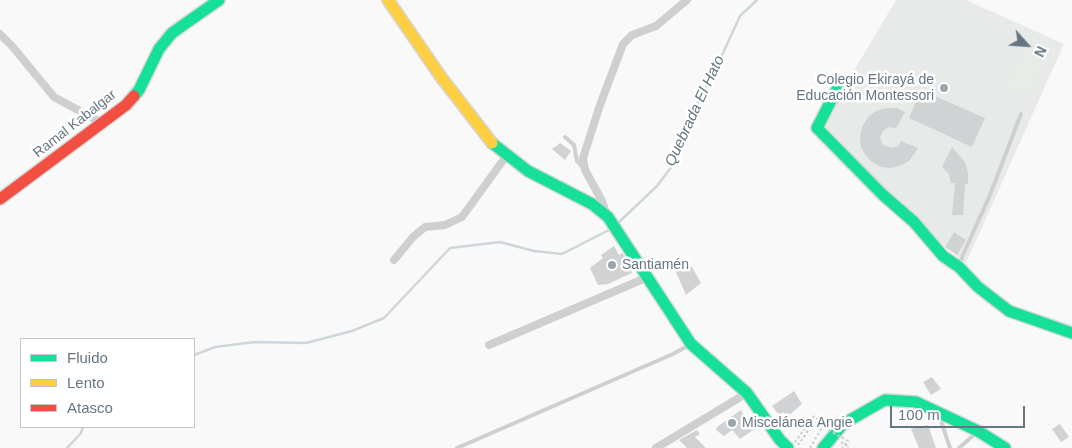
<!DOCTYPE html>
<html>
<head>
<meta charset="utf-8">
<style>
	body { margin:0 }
	#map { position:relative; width:1072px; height:448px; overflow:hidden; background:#f9f9f9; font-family:Arial,sans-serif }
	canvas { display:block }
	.legend { position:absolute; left:20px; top:338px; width:175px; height:90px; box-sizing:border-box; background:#fff; border:1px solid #c1c8cd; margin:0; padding:6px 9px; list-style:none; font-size:15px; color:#657683 }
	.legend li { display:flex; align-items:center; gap:10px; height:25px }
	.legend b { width:25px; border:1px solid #c1c8cd }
	.north { position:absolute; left:1002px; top:20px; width:50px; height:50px; -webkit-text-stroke:4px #fff; paint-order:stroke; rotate:116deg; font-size:14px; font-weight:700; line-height:20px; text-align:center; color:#657683 }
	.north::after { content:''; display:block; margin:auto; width:18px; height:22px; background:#657683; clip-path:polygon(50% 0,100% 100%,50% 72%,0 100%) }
	.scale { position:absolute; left:890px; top:406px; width:135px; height:22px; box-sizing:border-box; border:2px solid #657683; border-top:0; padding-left:6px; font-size:15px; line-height:18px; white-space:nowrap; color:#657683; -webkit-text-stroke:4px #fff; paint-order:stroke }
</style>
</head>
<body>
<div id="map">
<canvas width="1072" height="448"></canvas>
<ul class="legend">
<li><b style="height:6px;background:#16e098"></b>Fluido</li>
<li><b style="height:6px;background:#ffcf43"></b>Lento</li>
<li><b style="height:6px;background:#f24e42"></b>Atasco</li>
</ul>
<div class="north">N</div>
<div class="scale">100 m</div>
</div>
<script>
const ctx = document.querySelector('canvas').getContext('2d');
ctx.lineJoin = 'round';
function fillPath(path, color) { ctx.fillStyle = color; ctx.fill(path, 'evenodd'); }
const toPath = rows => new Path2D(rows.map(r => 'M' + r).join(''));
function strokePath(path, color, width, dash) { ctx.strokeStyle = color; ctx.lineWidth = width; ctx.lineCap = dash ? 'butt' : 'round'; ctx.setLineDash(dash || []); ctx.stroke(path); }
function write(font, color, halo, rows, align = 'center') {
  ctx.font = font + ' Arial,sans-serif'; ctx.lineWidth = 5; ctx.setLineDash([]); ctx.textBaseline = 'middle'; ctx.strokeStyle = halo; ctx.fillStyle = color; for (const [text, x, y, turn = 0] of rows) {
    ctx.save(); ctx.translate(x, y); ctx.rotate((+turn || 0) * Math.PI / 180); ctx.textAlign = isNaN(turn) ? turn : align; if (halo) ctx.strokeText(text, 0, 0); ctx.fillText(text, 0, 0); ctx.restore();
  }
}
fillPath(toPath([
	[896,0,966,0,1064,44,966,263,938,240,915,217,818,131]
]), '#e8e9e9');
fillPath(toPath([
	[1024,46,1045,56,1027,96,1006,86]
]), '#e8ebe6');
strokePath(toPath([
	[617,224,657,186,675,162,688,121,723,53,740,16,757,0],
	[194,355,215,347,255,342,306,343,352,331,384,318,450,248,500,242,534,251,562,254,611,229],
	[67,448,81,433,83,427]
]), '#ced6d9', 2.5);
fillPath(toPath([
	[921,90,985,118,972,147,909,118],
	[886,108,897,108,905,112,896,128,889,127,883,131,880,137,882,144,891,148,898,146,901,141,918,148,910,160,902,165,891,168,881,167,872,162,866,156,861,147,860,137,862,127,868,117,876,111],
	[560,143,571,151,565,160,552,149],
	[952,147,965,162,968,173,968,184,965,184,963,215,952,215,955,183,951,183,949,174,942,167],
	[954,232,966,240,957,255,945,247],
	[614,246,619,255,622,253,625,256,632,273,608,284,598,285,590,268,603,258,601,255],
	[689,262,701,283,686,295,675,270],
	[932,377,941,389,931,395,923,382],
	[794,391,802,404,788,416,783,412,780,416,772,406],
	[741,410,748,424,755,420,759,426,740,439,732,430,724,436,716,430,717,427],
	[1060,424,1069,437,1061,442,1052,429],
	[928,425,936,448,919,448,911,429],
	[697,430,700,434,695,437,706,448,687,448,679,440]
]), '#d0d2d3');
const fast = toPath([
	[841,81,817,128,883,195,914,222,943,256,959,267,978,287,1009,311,1072,333],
	[134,96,139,90,159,49,172,33,219,0],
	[492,143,528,171,592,204,608,217,691,344,747,393,780,440,788,448],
	[823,448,843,424,885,400,916,402,978,431,1005,448]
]);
const slow = toPath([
	[388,0,441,77,492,143]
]);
const jam = toPath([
	[0,199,126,105,134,96]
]);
strokePath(fast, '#d5d6d7', 14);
strokePath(slow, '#d5d6d7', 14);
strokePath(jam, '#d5d6d7', 14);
strokePath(toPath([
	[841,442,849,447,848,448],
	[810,448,824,424,814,416]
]), '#cbcccd', 2, [2.5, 2.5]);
strokePath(toPath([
	[565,137,574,145,577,161,583,168],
	[960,265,962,257,990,195,1021,114],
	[939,415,950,448],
	[457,448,673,354,689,345],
	[959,448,976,433]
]), '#cecfd0', 4);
strokePath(toPath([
	[0,34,12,46,54,97,102,123],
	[607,216,602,201,585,170,583,158,600,105,623,44,632,35,656,26,687,0],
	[394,260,413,237,425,227,445,225,462,217,507,155],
	[489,345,648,277],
	[656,448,747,393]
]), '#cecfd0', 8);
strokePath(fast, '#16e098', 11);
strokePath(slow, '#ffcf43', 11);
strokePath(jam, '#f24e42', 11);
strokePath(toPath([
	[814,416,795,442,799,444,814,422,848,441,842,448]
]), '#cbcccd', 2, [2.5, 2.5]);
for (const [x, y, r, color] of [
	[944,88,5,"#99a4ac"],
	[612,265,5,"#99a4ac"],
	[732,423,5,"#99a4ac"]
]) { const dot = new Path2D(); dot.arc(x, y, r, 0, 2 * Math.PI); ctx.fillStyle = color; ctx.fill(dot); strokePath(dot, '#fff', 2); }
write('14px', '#657683', '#fff', [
	["Colegio Ekirayá de",934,80,"right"],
	["Educación Montessori",934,96,"right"],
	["Santiamén",622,265],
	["Miscelánea Angie",742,423]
], 'left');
write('14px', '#657683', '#fff', [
	["Ramal Kabalgar",75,124,-38]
]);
write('italic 15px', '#60757c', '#fff', [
	["Quebrada El Hato",695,111,-65]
]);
</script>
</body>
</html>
